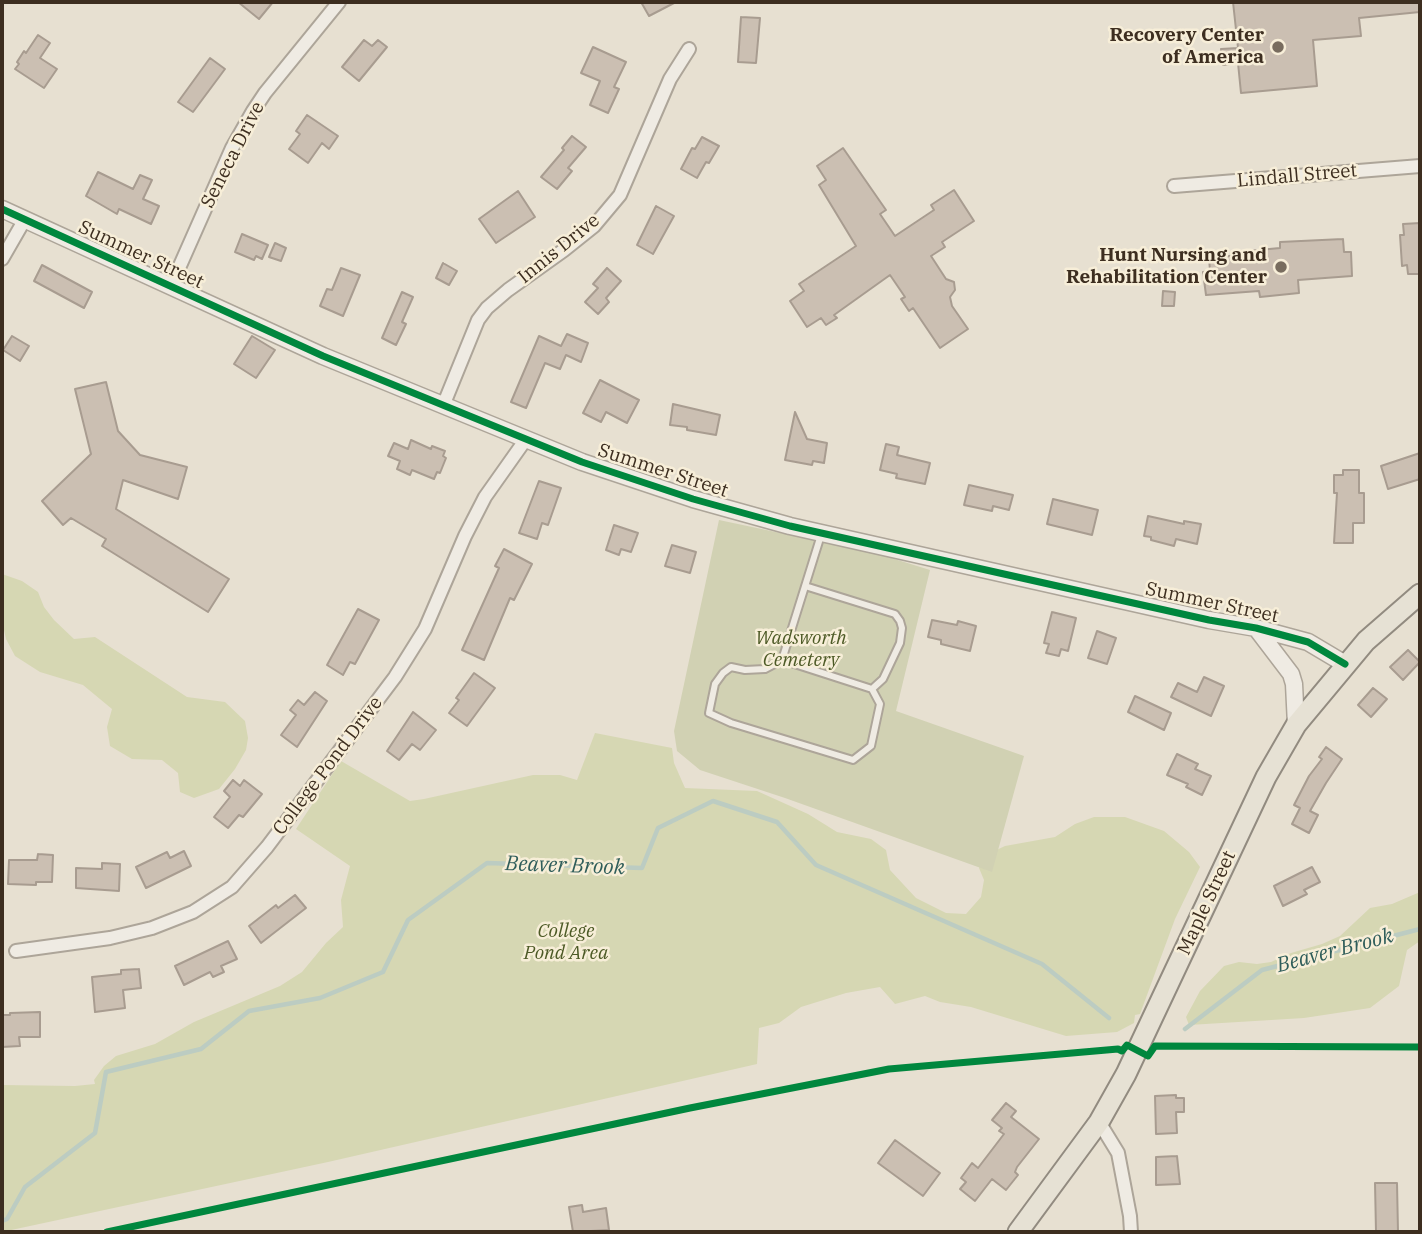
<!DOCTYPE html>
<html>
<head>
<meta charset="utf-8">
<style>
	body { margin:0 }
	#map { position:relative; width:1422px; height:1234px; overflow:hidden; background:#e7e0d1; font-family:"IBM Plex Serif",serif }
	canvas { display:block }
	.frame { position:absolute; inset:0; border:4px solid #3d2e20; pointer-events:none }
</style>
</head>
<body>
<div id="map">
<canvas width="1422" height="1234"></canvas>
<div class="frame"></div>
</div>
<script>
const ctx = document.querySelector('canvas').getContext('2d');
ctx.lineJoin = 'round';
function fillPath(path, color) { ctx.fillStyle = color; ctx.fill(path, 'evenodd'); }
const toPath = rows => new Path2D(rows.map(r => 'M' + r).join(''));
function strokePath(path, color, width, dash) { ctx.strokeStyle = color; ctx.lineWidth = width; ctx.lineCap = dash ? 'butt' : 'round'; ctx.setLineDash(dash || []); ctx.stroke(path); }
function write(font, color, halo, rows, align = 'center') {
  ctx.font = font + ' "IBM Plex Serif",serif'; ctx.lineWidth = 5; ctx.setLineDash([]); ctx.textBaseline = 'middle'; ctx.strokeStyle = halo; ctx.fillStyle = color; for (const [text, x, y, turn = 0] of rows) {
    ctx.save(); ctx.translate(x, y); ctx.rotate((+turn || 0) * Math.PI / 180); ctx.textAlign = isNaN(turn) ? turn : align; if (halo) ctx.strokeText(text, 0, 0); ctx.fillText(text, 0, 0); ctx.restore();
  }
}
fillPath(toPath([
	[2,574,22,581,38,592,44,607,54,620,74,639,95,637,187,697,225,702,245,721,248,738,246,750,235,769,219,789,194,798,180,792,178,773,162,760,132,759,110,746,107,727,112,709,83,685,40,672,15,656,6,639,2,621],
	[595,733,672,748,674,763,685,788,757,791,808,814,837,832,871,839,886,850,890,870,916,898,946,913,966,914,981,897,984,880,979,868,986,855,1005,846,1055,837,1075,824,1094,817,1125,817,1164,831,1189,852,1200,867,1175,919,1140,1014,1135,1015,1134,1023,1117,1032,1066,1036,971,1007,940,1002,925,996,895,1004,880,987,846,993,801,1007,779,1023,759,1028,757,1064,328,1162,2,1232,2,1085,75,1086,95,1084,94,1080,104,1066,116,1056,155,1044,194,1022,280,986,302,972,326,943,343,927,341,900,350,866,296,829,341,761,410,801,424,799,533,775,560,775,577,780],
	[1420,892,1420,941,1407,950,1399,986,1370,1008,1304,1018,1189,1025,1186,1017,1200,991,1224,966,1239,962,1257,964,1271,962,1291,953,1322,944,1340,936,1370,908,1392,904]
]), '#d6d7b3');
fillPath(toPath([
	[719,520,875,553,930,570,896,711,1024,756,992,872,785,798,700,770,677,751,674,731]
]), '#d1d1b3');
strokePath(toPath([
	[1185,1029,1262,970,1420,929],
	[2,1221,7,1219,25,1187,95,1133,106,1072,201,1049,249,1011,320,998,383,972,408,920,487,863,642,868,658,828,713,801,777,822,816,865,1042,964,1109,1018]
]), '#bcccc2', 4.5);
const building = toPath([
	[238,2,273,2,259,19,238,2],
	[641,2,676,2,649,16,641,2],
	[1233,2,1420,2,1420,12,1359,18,1361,36,1313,40,1317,86,1241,93,1238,63,1223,65,1221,49,1238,48,1233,2],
	[741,17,760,18,756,63,738,62,741,17],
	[38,35,50,43,40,58,57,69,44,88,15,69,19,64,17,62,24,51,26,53,38,35],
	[364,40,372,46,378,40,387,47,359,81,342,67,364,40],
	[593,47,626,62,614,87,619,89,608,113,590,105,600,81,581,73,593,47],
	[210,58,225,69,193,112,178,102,210,58],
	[307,115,338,136,329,149,322,143,308,163,289,149,300,134,296,131,307,115],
	[572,136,586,147,568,168,572,171,557,189,541,177,564,150,562,148,572,136],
	[702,137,719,146,709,163,706,162,697,178,681,169,692,148,695,149,702,137],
	[843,148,886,210,880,214,895,236,934,210,931,205,954,190,974,221,942,242,945,247,931,256,946,279,954,282,955,290,950,297,952,306,968,329,940,348,913,308,909,311,901,299,905,297,890,275,834,315,837,318,826,325,821,318,807,327,790,301,804,291,799,284,856,246,819,185,826,180,817,166,843,148],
	[98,172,133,189,140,175,152,180,143,199,159,206,151,224,119,209,117,214,86,196,98,172],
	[518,191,535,217,496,243,479,219,518,191],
	[656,206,674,216,653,254,637,245,656,206],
	[1420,223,1420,274,1408,274,1407,265,1402,266,1400,235,1404,235,1403,224,1420,223],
	[242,234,268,245,262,259,256,256,254,260,235,252,242,234],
	[1343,239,1344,252,1351,252,1352,276,1298,280,1299,293,1260,297,1259,291,1206,295,1203,272,1210,271,1209,258,1248,254,1248,251,1280,248,1280,242,1343,239],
	[275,243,286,248,281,261,269,257,275,243],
	[443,263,457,271,449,285,436,278,443,263],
	[42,265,92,292,84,308,34,281,42,265],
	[341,268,360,275,343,316,320,306,327,289,332,290,341,268],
	[607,268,621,281,606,298,609,302,598,314,585,302,598,288,593,284,607,268],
	[1163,291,1175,292,1174,306,1162,306,1163,291],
	[402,292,413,297,402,322,406,324,396,345,382,338,402,292],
	[567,334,588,343,581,362,566,355,560,369,545,363,526,408,511,402,539,336,561,346,567,334],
	[12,336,29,346,20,361,3,350,12,336],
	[252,336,275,350,256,378,234,364,252,336],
	[600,380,639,400,627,423,606,412,601,422,583,413,600,380],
	[106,382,118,431,140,455,187,467,178,499,123,480,116,509,229,579,208,612,102,546,106,539,71,518,63,525,42,501,91,454,75,389,106,382],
	[673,404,720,415,716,435,687,430,687,427,670,425,673,404],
	[795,412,807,439,827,443,824,463,813,461,812,465,785,460,795,412],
	[411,440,431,449,432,446,445,451,443,456,446,458,440,473,437,472,434,479,412,470,410,475,397,469,400,461,388,456,394,443,408,449,411,440],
	[886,444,899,447,897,455,930,463,925,484,896,478,897,474,880,470,886,444],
	[1420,453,1420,479,1388,489,1381,466,1420,453],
	[1343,470,1359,470,1359,493,1364,493,1364,523,1353,523,1353,543,1334,543,1337,493,1334,493,1334,475,1343,475,1343,470],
	[539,481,561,488,548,525,542,523,537,539,519,533,539,481],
	[969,485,1013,495,1009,510,993,506,992,511,964,505,969,485],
	[1053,499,1098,510,1092,535,1047,524,1053,499],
	[1148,516,1184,524,1184,521,1201,524,1197,544,1176,539,1174,546,1151,540,1151,537,1144,536,1148,516],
	[614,525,638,533,631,552,621,549,619,555,606,550,614,525],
	[672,545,696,552,690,573,665,566,672,545],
	[504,549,532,564,514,600,510,598,484,660,462,650,499,568,495,566,504,549],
	[358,609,379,620,355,664,350,662,343,675,327,665,358,609],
	[1052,612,1076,618,1068,651,1061,649,1059,656,1046,653,1049,644,1044,643,1052,612],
	[932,620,957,625,958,621,976,626,970,651,941,644,941,640,928,637,932,620],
	[1097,631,1116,638,1107,664,1088,658,1097,631],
	[1408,650,1420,662,1403,680,1390,667,1408,650],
	[474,673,495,688,467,726,449,713,459,700,456,698,474,673],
	[1204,677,1224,686,1211,716,1171,697,1178,683,1197,692,1204,677],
	[1373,688,1387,699,1371,717,1358,705,1373,688],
	[315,692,327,701,297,747,281,735,296,715,290,710,298,700,304,705,315,692],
	[1135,696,1171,713,1164,730,1128,712,1135,696],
	[413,712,436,730,420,750,412,744,399,760,387,751,413,712],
	[1326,747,1342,759,1326,783,1310,811,1318,815,1309,833,1292,824,1300,808,1294,805,1309,776,1322,759,1319,757,1326,747],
	[1177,754,1198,764,1195,769,1211,776,1202,795,1186,787,1188,784,1167,775,1177,754],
	[233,780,240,786,244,780,262,794,243,817,239,815,228,828,214,817,230,797,224,791,233,780],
	[184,851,191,866,146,888,136,867,167,852,170,858,184,851],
	[38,854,53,855,52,882,36,882,36,885,8,884,9,860,37,860,38,854],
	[102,863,120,864,119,891,76,888,76,868,102,869,102,863],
	[1312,867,1320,882,1304,890,1307,894,1283,906,1274,886,1312,867],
	[295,895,306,908,261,943,249,926,276,905,278,908,295,895],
	[228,941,237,959,221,966,224,972,213,977,210,972,184,985,175,966,228,941],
	[139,969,141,988,123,990,125,1008,95,1012,92,977,121,974,121,970,139,969],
	[40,1012,40,1037,19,1037,20,1046,2,1047,2,1015,10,1015,10,1013,40,1012],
	[1176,1095,1176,1098,1184,1098,1184,1112,1176,1112,1177,1133,1156,1134,1155,1096,1176,1095],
	[1006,1103,1016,1111,1011,1117,1039,1139,1017,1167,1015,1172,1018,1175,1006,1190,992,1179,975,1201,960,1189,966,1182,961,1178,972,1163,978,1168,1004,1134,999,1131,1002,1128,992,1120,1006,1103],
	[895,1140,940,1173,923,1196,878,1163,895,1140],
	[1177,1156,1180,1184,1156,1185,1156,1157,1177,1156],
	[1375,1183,1397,1183,1398,1232,1376,1232,1375,1183],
	[582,1205,583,1212,606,1208,609,1230,573,1232,569,1207,582,1205]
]);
fillPath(building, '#cbbfb2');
strokePath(building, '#a89c90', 2);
const service = toPath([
	[782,660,765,669,745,670,731,667,723,673,715,684,709,713,731,723,853,760,871,746,880,704,872,689,883,679,900,643,902,628,900,621,895,614,805,586],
	[782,660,821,535],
	[782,660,872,689]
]);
const minor = toPath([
	[1174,186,1420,166],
	[2,259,25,219],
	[171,286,232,148,253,111,265,93,339,2],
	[443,406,478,320,487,308,508,290,564,250,594,226,620,195,670,79,689,49],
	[16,951,110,938,152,928,193,912,232,887,267,847,395,677,425,629,465,536,485,497,526,439],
	[1099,1122,1118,1153,1130,1216,1131,1232]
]);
const tertiary = toPath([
	[2,209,323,356,582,462,693,499,790,526,1209,620,1256,628,1308,642,1345,664],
	[1256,628,1291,674,1294,684,1296,725]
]);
const primary = toPath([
	[1018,1232,1099,1122,1126,1074,1266,777,1296,725,1366,641,1420,594]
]);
strokePath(service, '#ada599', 10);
strokePath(minor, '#ada599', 16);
strokePath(tertiary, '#ada599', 19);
strokePath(primary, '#928b80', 23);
strokePath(service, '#efebe3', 6);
strokePath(minor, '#efebe3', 12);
strokePath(tertiary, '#efebe3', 16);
strokePath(primary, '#e6e1d4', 19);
strokePath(toPath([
	[2,209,323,356,582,462,693,499,790,526,1209,620,1256,628,1308,642,1345,664],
	[107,1232,690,1108,889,1069,1118,1049,1122,1051,1127,1045,1148,1056,1155,1046,1420,1047]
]), '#00873e', 7);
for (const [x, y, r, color] of [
	[1278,47,7,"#786c5e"],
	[1281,267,7,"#786c5e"]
]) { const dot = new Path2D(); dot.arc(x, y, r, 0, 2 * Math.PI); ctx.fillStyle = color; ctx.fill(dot); strokePath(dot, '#f7eed8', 2.5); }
write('bold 19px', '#3d2e20', '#f7eed8', [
	["Recovery Center",1264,36],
	["of America",1264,58],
	["Hunt Nursing and",1267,256],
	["Rehabilitation Center",1267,278]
], 'right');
write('19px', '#3d2e20', '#f7eed8', [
	["Seneca Drive",233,155,-63],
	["Lindall Street",1297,176,-5],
	["Innis Drive",559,249,-39],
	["Summer Street",141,255,25],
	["Summer Street",663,471,18],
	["Summer Street",1212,603,12],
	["College Pond Drive",328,766,-53],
	["Maple Street",1207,903,-65]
]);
write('italic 19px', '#4d5a26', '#f7eed8', [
	["Wadsworth",801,639],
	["Cemetery",801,661],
	["College",566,932],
	["Pond Area",566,954]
]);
write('italic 21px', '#2f5d5a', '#f7eed8', [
	["Beaver Brook",565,866,2],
	["Beaver Brook",1335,951,-15]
]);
</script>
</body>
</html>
